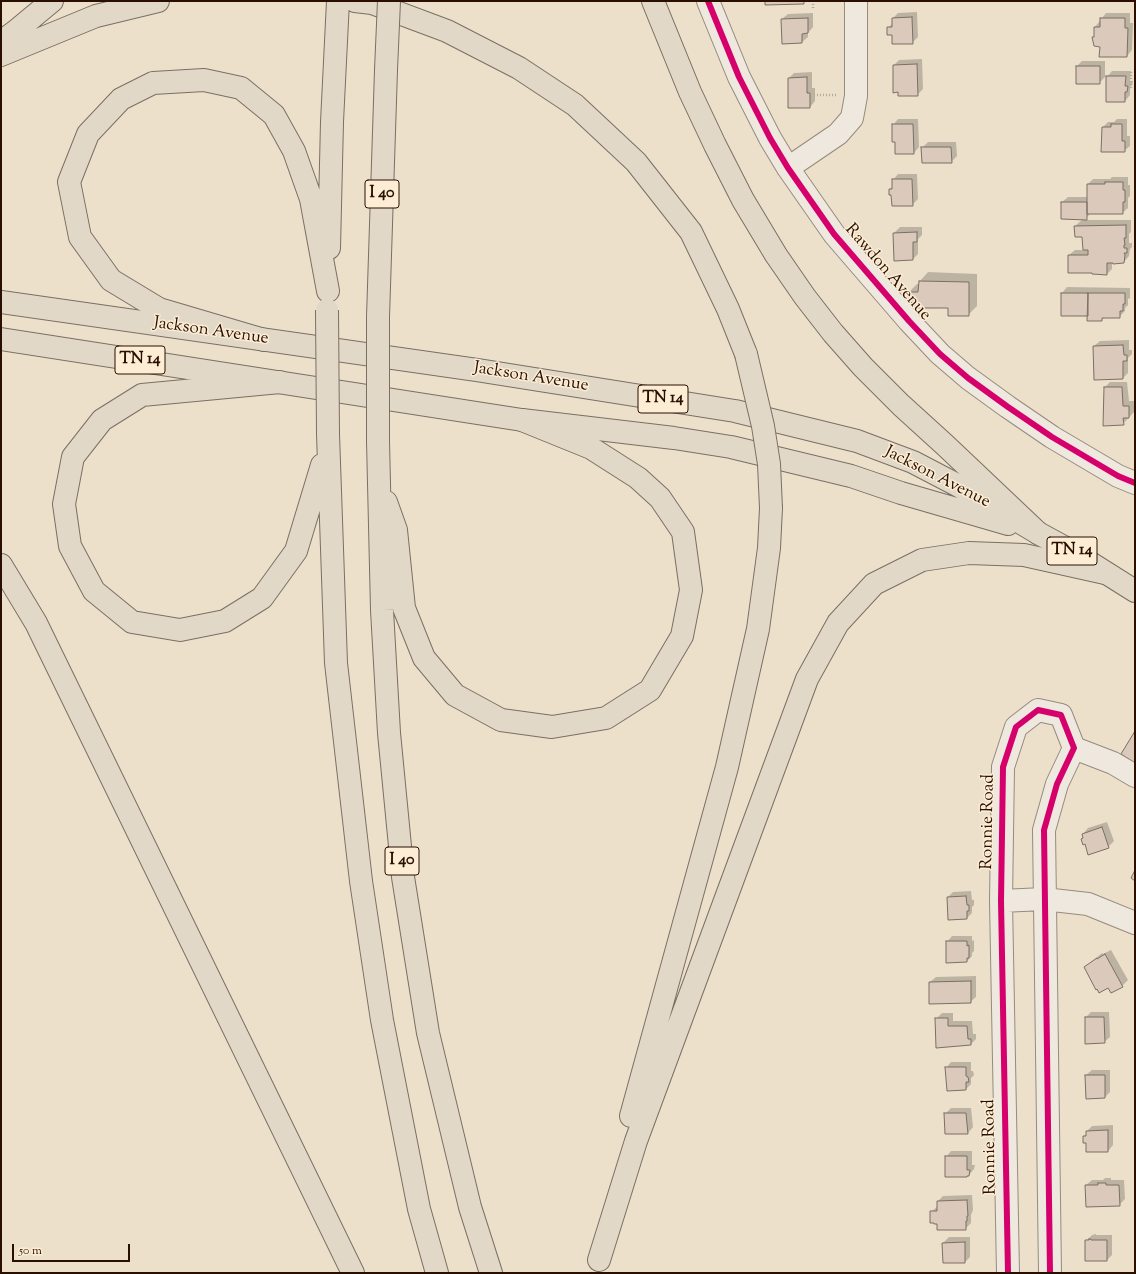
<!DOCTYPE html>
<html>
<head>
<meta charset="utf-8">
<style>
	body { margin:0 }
	#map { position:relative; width:1136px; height:1274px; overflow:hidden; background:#ece0cb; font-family:"Sorts Mill Goudy",serif }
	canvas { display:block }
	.frame { position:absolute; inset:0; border:2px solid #2a0f00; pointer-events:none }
	.scale { position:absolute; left:12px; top:1244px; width:118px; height:18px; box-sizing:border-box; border:2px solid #2a0f00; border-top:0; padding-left:5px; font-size:12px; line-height:14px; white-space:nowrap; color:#2a0f00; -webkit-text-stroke:3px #fcedd4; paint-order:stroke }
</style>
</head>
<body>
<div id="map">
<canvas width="1136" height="1274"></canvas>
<div class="frame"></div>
<div class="scale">50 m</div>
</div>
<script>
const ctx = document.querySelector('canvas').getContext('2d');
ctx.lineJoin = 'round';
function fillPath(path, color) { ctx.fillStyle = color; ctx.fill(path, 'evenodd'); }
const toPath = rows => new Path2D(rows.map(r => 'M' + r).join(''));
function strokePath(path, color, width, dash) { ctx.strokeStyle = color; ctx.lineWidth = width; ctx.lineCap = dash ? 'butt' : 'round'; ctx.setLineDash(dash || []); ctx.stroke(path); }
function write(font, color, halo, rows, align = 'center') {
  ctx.font = font + ' "Sorts Mill Goudy",serif'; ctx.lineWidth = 3; ctx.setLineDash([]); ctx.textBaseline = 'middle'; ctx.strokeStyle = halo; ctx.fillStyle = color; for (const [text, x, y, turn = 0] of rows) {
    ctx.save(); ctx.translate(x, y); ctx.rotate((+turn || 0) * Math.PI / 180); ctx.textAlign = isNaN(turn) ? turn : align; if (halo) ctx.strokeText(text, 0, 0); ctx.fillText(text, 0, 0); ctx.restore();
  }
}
fillPath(toPath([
	[917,12,918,37,912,43,893,34,888,28,893,23,893,18,898,13],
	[813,13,813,27,808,33,808,37,802,42,783,43,782,19,788,14],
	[1106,13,1130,13,1130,23,1133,23,1132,50,1127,56,1101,46,1095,37,1095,27],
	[922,59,923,89,917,95,894,65,899,60],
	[1082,61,1105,61,1105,77,1099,83,1077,66],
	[1112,71,1131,71,1130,81,1133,81,1132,85,1130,87,1130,95,1125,101,1107,77],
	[812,72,812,88,815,88,815,101,810,107,789,78,794,73],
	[898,119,918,119,919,147,914,153,896,141,893,125],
	[1117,119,1127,119,1127,136,1130,136,1130,146,1124,151,1103,127,1108,122,1114,122],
	[928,142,956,142,957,156,951,162,922,148],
	[898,174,917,174,918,199,912,205,892,194,890,189,893,187,893,180],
	[1112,177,1128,177,1128,185,1130,185,1130,196,1128,198,1128,208,1122,213,1091,213,1084,220,1131,220,1131,232,1129,234,1129,243,1132,243,1132,247,1130,249,1129,256,1124,262,1112,263,1112,269,1107,274,1069,255,1075,250,1084,250,1083,236,1076,236,1075,226,1083,219,1062,202,1068,197,1088,197,1088,184,1093,179,1110,179],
	[900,227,922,227,922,235,918,239,918,254,913,259,895,260,894,233],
	[928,272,977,274,977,306,968,315,949,307,919,305,909,292,917,284,919,284,920,281],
	[1067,287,1130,288,1130,298,1128,299,1128,305,1125,308,1125,311,1119,317,1105,317,1101,320,1089,315,1062,315,1062,293],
	[1129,340,1129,350,1132,350,1132,354,1128,358,1128,373,1123,378,1094,346,1100,341],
	[1110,382,1127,382,1129,401,1134,401,1134,412,1123,424,1105,387],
	[1107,822,1114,841,1108,847,1085,843,1082,839,1084,837,1083,834,1088,828],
	[971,891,972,900,974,900,974,905,972,907,972,913,967,918,948,897,953,892],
	[952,936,972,936,972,941,974,940,974,951,972,953,972,956,967,961,947,942],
	[1111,950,1128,980,1122,986,1112,992,1108,986,1085,967,1102,953,1103,954],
	[976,976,976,997,970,1002,930,982,936,977],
	[1091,1012,1109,1012,1110,1037,1104,1042,1086,1017],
	[942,1013,953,1013,953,1021,972,1021,973,1034,976,1034,976,1039,971,1044,936,1019],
	[951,1062,971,1062,971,1071,973,1071,974,1075,971,1078,971,1084,966,1089,946,1068],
	[1092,1070,1110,1070,1110,1092,1105,1097,1086,1075],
	[951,1108,971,1108,973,1127,968,1133,945,1114],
	[1113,1125,1113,1145,1108,1151,1087,1142,1084,1136,1087,1134,1087,1131,1092,1126],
	[951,1151,972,1151,972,1165,975,1165,974,1169,969,1175,946,1157],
	[1105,1178,1111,1178,1111,1180,1124,1180,1125,1199,1119,1205,1086,1185,1092,1180,1103,1180],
	[972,1195,973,1210,971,1215,971,1223,965,1229,938,1223,931,1212,938,1206,938,1201,943,1196],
	[1096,1234,1096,1235,1112,1235,1112,1255,1107,1260,1086,1241,1092,1235],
	[949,1237,970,1237,970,1257,965,1262,944,1262,943,1243]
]), '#0003');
const building = toPath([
	[765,1,804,1,804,4,765,5,765,1],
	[912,17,913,44,892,44,892,35,887,35,887,27,892,27,892,18,912,17],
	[808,18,808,33,802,34,802,43,782,44,781,19,808,18],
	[1100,18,1125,18,1125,28,1128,28,1127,57,1099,57,1100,47,1094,46,1092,37,1094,37,1094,27,1100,27,1100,18],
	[917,64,918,96,898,96,898,92,893,93,893,65,917,64],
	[1076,66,1100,66,1100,84,1076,84,1076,66],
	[1106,76,1126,76,1125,86,1128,86,1127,92,1125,92,1125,102,1106,102,1106,76],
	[807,77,807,93,810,93,810,108,788,108,788,78,807,77],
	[892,124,913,124,914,154,895,154,895,142,892,142,892,124],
	[1111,124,1122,124,1122,141,1125,141,1125,152,1101,152,1102,127,1111,127,1111,124],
	[921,147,951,147,952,163,922,163,921,147],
	[892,179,912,179,913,206,892,206,891,195,889,195,889,189,892,189,892,179],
	[1105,182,1123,182,1123,190,1125,190,1125,202,1123,202,1123,214,1087,214,1087,184,1105,184,1105,182],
	[1061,202,1087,202,1087,220,1061,219,1061,202],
	[1126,225,1126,238,1124,238,1125,245,1124,245,1124,248,1127,248,1127,253,1124,253,1125,255,1124,263,1113,264,1113,263,1107,263,1107,275,1092,274,1092,273,1068,273,1068,255,1088,255,1088,250,1083,250,1082,237,1075,237,1074,226,1126,225],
	[917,232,917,242,913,242,913,260,894,261,893,233,917,232],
	[919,281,969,282,969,316,948,316,948,308,918,308,918,306,915,306,908,299,908,292,918,292,919,281],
	[1061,293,1088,293,1088,316,1061,316,1061,293],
	[1088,293,1125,293,1125,304,1123,304,1123,311,1120,311,1120,318,1102,318,1102,321,1087,321,1088,293],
	[1123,345,1124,355,1127,355,1127,361,1123,361,1123,379,1094,380,1093,346,1123,345],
	[1104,387,1122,387,1123,406,1129,406,1129,418,1123,418,1124,425,1103,426,1104,387],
	[1135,731,1135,763,1121,754,1135,731],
	[1102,827,1109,848,1088,855,1085,844,1083,845,1081,839,1083,838,1082,834,1102,827],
	[1135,870,1135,881,1131,878,1135,870],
	[966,896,967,905,969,905,969,911,967,911,967,919,948,920,947,897,966,896],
	[946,941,967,941,967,946,969,945,969,958,967,958,967,962,946,963,946,941],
	[1105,954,1123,987,1111,993,1108,988,1099,993,1097,989,1096,990,1084,967,1097,958,1097,959,1105,954],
	[971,981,971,1003,929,1004,929,982,971,981],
	[1085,1017,1104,1017,1105,1043,1085,1044,1085,1017],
	[935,1018,948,1018,948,1026,967,1026,968,1039,971,1039,971,1045,936,1048,935,1018],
	[945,1067,966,1067,966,1076,968,1077,969,1082,966,1082,966,1090,947,1091,945,1067],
	[1085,1075,1105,1075,1105,1098,1086,1099,1085,1075],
	[944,1113,966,1113,968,1134,945,1134,944,1113],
	[1108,1130,1108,1152,1086,1152,1086,1143,1083,1143,1083,1136,1086,1136,1086,1131,1108,1130],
	[945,1156,967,1156,967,1170,970,1170,969,1176,967,1176,967,1177,945,1177,945,1156],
	[1098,1183,1106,1183,1106,1185,1119,1185,1120,1206,1086,1207,1085,1185,1098,1185,1098,1183],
	[967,1200,968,1216,967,1216,967,1221,966,1221,966,1230,937,1230,937,1224,934,1224,934,1223,930,1223,930,1211,937,1211,937,1201,967,1200],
	[1089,1239,1091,1239,1091,1240,1107,1240,1107,1261,1085,1261,1085,1240,1089,1240,1089,1239],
	[965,1242,965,1263,943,1263,942,1243,965,1242]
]);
fillPath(building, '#dbc9bc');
strokePath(building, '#7a6f63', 1);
const minor = toPath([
	[708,1,739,77,770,138,788,168,834,234,909,321,940,354,968,378,1008,407,1052,437,1118,476,1135,483],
	[788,168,838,134,852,118,856,96,856,1],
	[1074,748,1113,763,1135,776],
	[1001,901,1044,899,1088,904,1135,923],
	[1008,1273,1001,901,1003,767,1016,727,1038,710,1061,715,1074,748,1057,784,1044,830,1050,1273]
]);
const major = toPath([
	[1,302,477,370,735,411,857,441,913,462,959,486,1038,533,1073,552,1135,591],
	[1,339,522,420,674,438,731,447,851,476,901,493,1008,524]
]);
const highway = toPath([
	[355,1,372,3,447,31,519,68,575,105,636,162,691,232,728,309,746,354],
	[653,1,690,92,715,145,743,200,776,255,805,297,833,333,863,367,901,405,945,445,1038,533],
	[1,42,17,30,52,1],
	[1,55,96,16,158,1],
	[329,248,332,122,338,1],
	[378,317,386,70],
	[264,340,159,309,111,280,80,237,69,182,88,134,121,99,153,83,204,80,241,88,274,115,294,151,311,199,328,291],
	[280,382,142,395,102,420,73,457,64,504,70,546,94,591,132,622,180,630,225,621,262,598,296,551,322,465],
	[328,434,336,663,361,881,382,1020,419,1209,437,1273],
	[378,441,382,610,389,733,403,877,428,1033,470,1207,491,1273],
	[386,502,396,530,404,608,424,658,455,695,501,720,552,727,606,718,650,690,682,636,691,590,683,532,660,498,638,478,591,448,522,420],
	[1,565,36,623,353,1273],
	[631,1116,727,767,758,629,769,548,771,508],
	[599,1260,636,1141,807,679,838,623,874,584,922,560,969,553,1024,555,1105,573]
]);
strokePath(minor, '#968b7d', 24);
strokePath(major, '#7a6f63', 24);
strokePath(highway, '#7a6f63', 24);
strokePath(toPath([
	[813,1,813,9],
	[1129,89,1131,89,1131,71],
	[814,95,838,95]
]), '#b1a99d', 2.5, [1, 2]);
strokePath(minor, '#efe8de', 22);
strokePath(major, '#e2d8c8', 22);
strokePath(highway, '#e2d8c8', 22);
const highwayBridge = toPath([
	[386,70,389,1],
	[327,310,328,434],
	[746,354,763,426,769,464,771,508],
	[378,441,378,317]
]);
strokePath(highwayBridge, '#7a6f63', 24, []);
strokePath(highwayBridge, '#e2d8c8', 22);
strokePath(toPath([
	[708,1,739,77,770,138,788,168,834,234,909,321,940,354,968,378,1008,407,1052,437,1118,476,1135,483],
	[1008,1273,1001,901,1003,767,1016,727,1038,710,1061,715,1074,748,1057,784,1044,830,1050,1273]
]), '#d6006c', 6);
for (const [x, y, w] of [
	[382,194,34],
	[140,360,50],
	[663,399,50],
	[1072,551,50],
	[402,861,34]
]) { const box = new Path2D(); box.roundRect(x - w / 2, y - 14, w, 28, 3); ctx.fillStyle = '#fcedd4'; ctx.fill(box); strokePath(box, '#2a0f00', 1); }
write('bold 16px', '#2a0f00', null, [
	["I 40",382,194],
	["TN 14",140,360],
	["TN 14",663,399],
	["TN 14",1072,551],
	["I 40",402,861]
]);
write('17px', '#2a0f00', '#fcedd4', [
	["Rawdon Avenue",887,273,49],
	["Jackson Avenue",211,332,8],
	["Jackson Avenue",531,378,9],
	["Jackson Avenue",937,478,27],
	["Ronnie Road",989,822,-89],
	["Ronnie Road",991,1147,-91]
]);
</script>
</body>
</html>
